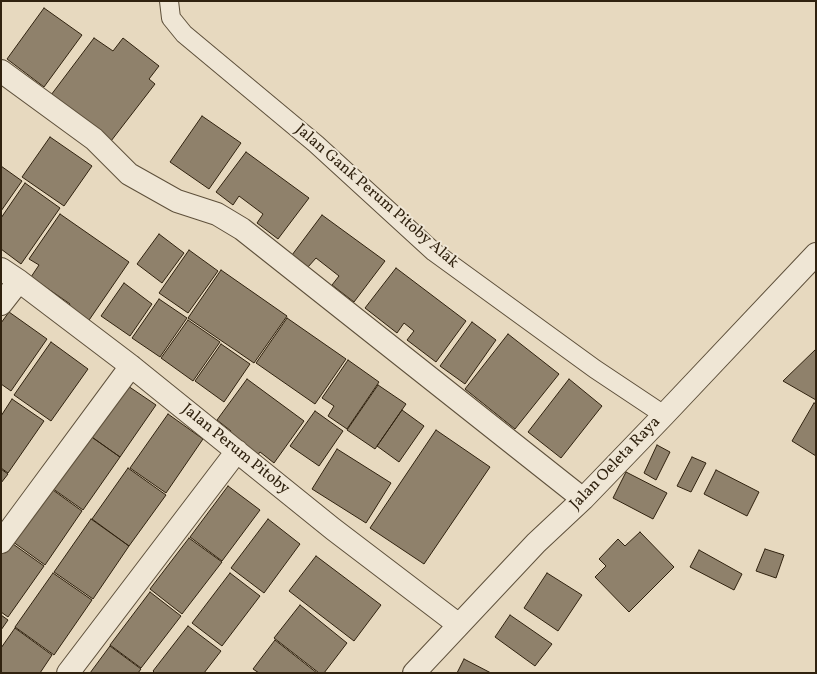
<!DOCTYPE html>
<html>
<head>
<meta charset="utf-8">
<style>
	body { margin:0 }
	#map { position:relative; width:817px; height:674px; overflow:hidden; background:#e7d9bf; font-family:Vollkorn,serif }
	canvas { display:block }
	.frame { position:absolute; inset:0; border:2px solid #30220f; pointer-events:none }
</style>
</head>
<body>
<div id="map">
<canvas width="817" height="674"></canvas>
<div class="frame"></div>
</div>
<script>
const ctx = document.querySelector('canvas').getContext('2d');
ctx.lineJoin = 'round';
function fillPath(path, color) { ctx.fillStyle = color; ctx.fill(path, 'evenodd'); }
const toPath = rows => new Path2D(rows.map(r => 'M' + r).join(''));
function strokePath(path, color, width, dash) { ctx.strokeStyle = color; ctx.lineWidth = width; ctx.lineCap = dash ? 'butt' : 'round'; ctx.setLineDash(dash || []); ctx.stroke(path); }
function write(font, color, halo, rows, align = 'center') {
  ctx.font = font + ' Vollkorn,serif'; ctx.lineWidth = 4; ctx.setLineDash([]); ctx.textBaseline = 'middle'; ctx.strokeStyle = halo; ctx.fillStyle = color; for (const [text, x, y, turn = 0] of rows) {
    ctx.save(); ctx.translate(x, y); ctx.rotate((+turn || 0) * Math.PI / 180); ctx.textAlign = isNaN(turn) ? turn : align; if (halo) ctx.strokeText(text, 0, 0); ctx.fillText(text, 0, 0); ctx.restore();
  }
}
const building = toPath([
	[44,8,82,35,44,87,7,59,44,8],
	[94,38,113,51,123,38,159,66,149,79,155,84,111,141,51,95,94,38],
	[202,116,241,143,209,189,170,162,202,116],
	[50,137,92,166,64,206,22,177,50,137],
	[246,152,309,198,278,239,257,223,263,214,239,196,233,205,216,192,246,152],
	[1,166,22,181,1,211,1,166],
	[25,183,60,208,21,264,1,249,1,218,25,183],
	[60,214,129,262,85,326,65,312,70,304,31,277,39,265,29,259,60,214],
	[322,215,385,261,354,302,332,285,339,276,316,258,308,267,292,255,322,215],
	[159,234,184,253,162,283,137,264,159,234],
	[189,250,218,271,188,313,159,293,189,250],
	[396,268,466,321,436,362,407,340,414,331,404,323,397,333,365,308,396,268],
	[221,270,287,316,254,363,188,318,221,270],
	[124,283,152,304,130,336,101,316,124,283],
	[159,299,187,318,160,357,132,338,159,299],
	[9,312,47,339,11,391,1,384,1,323,9,312],
	[287,318,346,359,315,404,256,363,287,318],
	[188,320,220,342,193,381,161,358,188,320],
	[472,322,496,340,465,384,440,366,472,322],
	[508,334,559,374,515,429,465,389,508,334],
	[51,342,88,369,51,421,14,395,51,342],
	[221,344,250,364,224,402,195,381,221,344],
	[816,349,816,400,783,381,816,349],
	[348,360,379,382,347,429,328,416,334,406,322,398,348,360],
	[247,379,304,421,274,463,260,452,253,461,224,440,231,431,217,420,247,379],
	[569,379,602,406,561,458,528,432,569,379],
	[125,384,156,405,120,457,89,435,125,384],
	[378,385,406,404,375,449,347,430,378,385],
	[12,399,44,421,8,473,1,468,1,416,12,399],
	[814,403,816,404,816,456,792,441,814,403],
	[402,410,424,426,399,462,377,446,402,410],
	[315,411,343,431,319,466,290,446,315,411],
	[168,414,203,439,166,493,130,468,168,414],
	[436,430,490,467,424,564,370,528,436,430],
	[86,433,120,457,83,510,49,486,86,433],
	[657,445,670,452,656,480,644,473,657,445],
	[337,449,391,483,366,523,312,489,337,449],
	[692,457,706,463,691,492,677,486,692,457],
	[128,468,166,495,129,546,92,519,128,468],
	[1,469,8,474,1,483,1,469],
	[716,470,759,492,747,516,704,494,716,470],
	[626,472,667,493,653,519,613,498,626,472],
	[46,485,82,511,45,565,9,539,46,485],
	[228,486,260,510,222,561,190,537,228,486],
	[91,519,129,546,93,599,54,572,91,519],
	[268,519,300,544,264,593,231,568,268,519],
	[640,532,674,567,629,612,595,577,606,566,599,559,618,539,625,546,640,532],
	[189,538,222,562,182,614,150,589,189,538],
	[6,539,44,566,8,617,1,612,1,546,6,539],
	[765,549,784,555,776,578,756,571,765,549],
	[699,550,742,574,734,590,690,567,699,550],
	[316,556,381,605,354,641,289,591,316,556],
	[53,573,92,600,54,655,15,627,53,573],
	[230,573,260,596,222,646,192,623,230,573],
	[547,573,582,595,558,631,524,608,547,573],
	[150,592,181,616,141,668,110,645,150,592],
	[300,605,347,643,324,673,319,673,274,638,300,605],
	[1,615,8,620,1,630,1,615],
	[510,615,552,644,535,666,495,637,510,615],
	[188,626,221,651,204,673,155,673,153,671,188,626],
	[15,628,52,655,40,673,1,673,1,648,15,628],
	[275,640,317,673,259,673,253,669,275,640],
	[110,646,141,669,138,673,90,673,110,646],
	[464,659,491,673,457,673,464,659]
]);
fillPath(building, '#8f816b');
strokePath(building, '#30220f', 1);
const service = toPath([
	[169,1,171,18,184,34,316,144,434,252,595,369,664,415]
]);
const minor = toPath([
	[1,71,94,139,129,174,177,201,217,214,242,229,583,499],
	[1,269,19,281,131,366,333,529,459,625],
	[1,304,19,281],
	[1,542,131,366],
	[68,673,237,451],
	[414,673,536,543,583,499,664,415,816,254]
]);
strokePath(service, '#5e503b', 20);
strokePath(minor, '#5e503b', 24);
strokePath(service, '#efe6d5', 18);
strokePath(minor, '#efe6d5', 22);
write('16px', '#30220f', '#efe6d5', [
	["Jalan Gank Perum Pitoby Alak",376,197,41],
	["Jalan Perum Pitoby",235,450,39],
	["Jalan Oeleta Raya",616,464,-46]
]);
</script>
</body>
</html>
